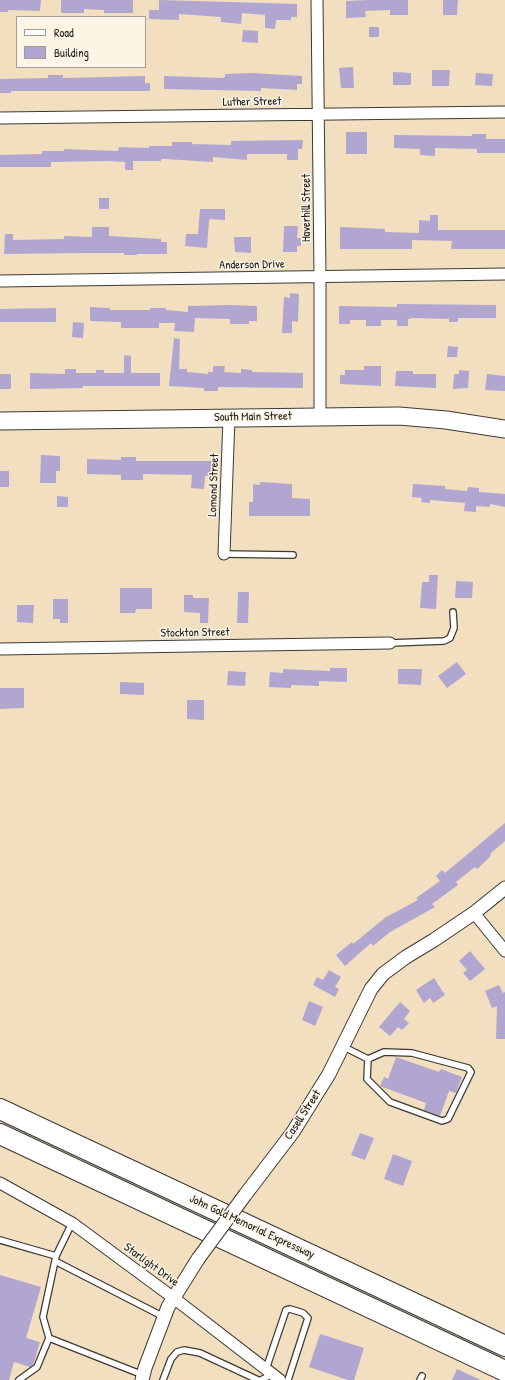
<!DOCTYPE html>
<html>
<head>
<meta charset="utf-8">
<style>
	body { margin:0 }
	#map { position:relative; width:505px; height:1380px; overflow:hidden; background:#f2dfbf; font-family:"Patrick Hand",sans-serif }
	canvas { display:block }
	.legend { position:absolute; left:16px; top:16px; width:130px; height:52px; box-sizing:border-box; background:#fcf5e5; border:1px solid #a29e95; margin:0; padding:5px 7px; list-style:none; font-size:12px; color:#1c1c1c }
	.legend li { display:flex; align-items:center; gap:8px; height:20px }
	.legend b { width:20px; border:1px solid #a29e95 }
</style>
</head>
<body>
<div id="map">
<canvas width="505" height="1380"></canvas>
<ul class="legend">
<li><b style="height:5px;background:#fff"></b>Road</li>
<li><b style="height:11px;background:#b0a6d0"></b>Building</li>
</ul>
</div>
<script>
const ctx = document.querySelector('canvas').getContext('2d');
ctx.lineJoin = 'round';
function fillPath(path, color) { ctx.fillStyle = color; ctx.fill(path, 'evenodd'); }
const toPath = rows => new Path2D(rows.map(r => 'M' + r).join(''));
function strokePath(path, color, width, dash) { ctx.strokeStyle = color; ctx.lineWidth = width; ctx.lineCap = dash ? 'butt' : 'round'; ctx.setLineDash(dash || []); ctx.stroke(path); }
function write(font, color, halo, rows, align = 'center') {
  ctx.font = font + ' "Patrick Hand",sans-serif'; ctx.lineWidth = 3; ctx.setLineDash([]); ctx.textBaseline = 'middle'; ctx.strokeStyle = halo; ctx.fillStyle = color; for (const [text, x, y, turn = 0] of rows) {
    ctx.save(); ctx.translate(x, y); ctx.rotate((+turn || 0) * Math.PI / 180); ctx.textAlign = isNaN(turn) ? turn : align; if (halo) ctx.strokeText(text, 0, 0); ctx.fillText(text, 0, 0); ctx.restore();
  }
}
fillPath(toPath([
	[0,0,41,0,40,11,8,10,8,12,0,12],
	[61,0,133,0,133,13,104,13,104,10,84,9,84,13,61,13],
	[159,0,297,4,297,17,291,17,291,20,276,20,275,29,265,28,265,15,242,13,241,24,221,22,221,17,179,14,179,20,149,19,149,10,159,10],
	[368,0,408,0,408,15,390,15,390,10,365,11,366,17,346,18,346,1],
	[443,0,458,0,457,15,443,15],
	[369,27,379,27,379,37,369,37],
	[243,30,258,31,258,43,242,42],
	[353,67,354,88,341,88,339,68],
	[432,70,450,70,449,86,432,86],
	[393,72,411,73,411,85,393,85],
	[252,73,302,76,302,84,297,84,297,90,261,88,261,91,164,89,164,76,223,78,225,77,225,74],
	[476,73,493,74,492,86,475,85],
	[48,75,63,75,63,78,145,76,145,83,150,83,150,91,11,91,11,93,0,93,0,79,48,78],
	[346,132,367,132,367,154,346,154],
	[472,134,486,134,486,139,505,139,505,153,477,153,477,149,435,148,435,156,420,155,420,149,394,148,394,135,472,136],
	[303,140,302,149,298,149,298,160,287,160,287,154,247,154,247,160,213,157,213,162,165,159,161,159,161,161,133,161,133,170,125,170,125,162,107,161,51,162,51,167,0,167,0,155,42,154,42,151,64,151,64,149,118,151,119,147,149,148,149,146,172,146,172,142,192,142,192,144,231,145,231,141],
	[99,198,109,198,109,209,99,209],
	[200,209,225,209,225,220,210,219,209,221,207,248,185,246,186,234,198,234],
	[430,215,438,215,438,230,505,230,505,249,451,249,452,241,412,240,412,249,340,249,340,227,385,229,385,232,419,233,419,220,430,221],
	[284,226,298,226,297,238,301,238,301,246,297,246,297,252,283,252],
	[92,227,109,227,109,236,161,239,161,242,167,242,167,254,137,254,137,255,124,255,124,253,82,253,4,254,5,234,13,234,13,240,64,239,64,236,92,237],
	[234,237,251,237,251,253,235,252],
	[290,293,299,294,298,322,292,321,292,333,282,333,284,297,290,298],
	[397,304,496,305,496,318,458,318,458,322,449,322,449,319,413,318,408,319,408,326,397,326,397,320,381,320,381,326,366,326,366,320,350,320,350,324,339,324,339,306,397,307],
	[230,305,257,306,257,321,249,321,249,324,230,324,230,319,195,318,194,332,174,331,175,323,159,323,159,328,121,328,121,322,90,321,90,307,110,308,110,310,150,310,150,308,166,308,166,310,188,312,188,306],
	[56,308,56,322,0,322,0,309],
	[73,322,84,323,83,338,72,337],
	[174,338,180,339,179,369,187,369,187,372,208,374,208,372,213,372,213,366,225,366,224,372,241,373,241,369,252,370,252,372,303,373,303,388,218,387,218,391,204,391,204,388,169,386],
	[448,346,458,347,457,357,447,357],
	[124,355,131,356,131,373,160,373,160,386,83,386,83,388,30,389,30,373,65,374,65,369,76,369,76,373,96,373,96,370,104,370,104,373,124,373],
	[364,366,381,366,381,386,340,384,340,375,345,375,345,370,364,370],
	[459,370,469,371,468,388,453,389,454,374,459,374],
	[396,371,413,371,413,374,436,374,436,388,395,386],
	[0,374,11,374,11,389,0,389],
	[487,374,505,376,505,391,485,390],
	[41,455,60,456,60,471,56,471,56,483,40,483],
	[121,457,136,457,136,461,212,461,211,476,205,476,204,489,191,488,192,475,143,474,143,480,121,480,121,475,87,474,87,459,121,460],
	[0,471,9,471,9,487,0,487],
	[260,482,292,484,292,498,310,499,310,516,249,516,249,502,253,502,253,484,260,485],
	[413,484,445,486,445,489,467,491,468,487,479,488,479,492,505,494,505,507,490,504,490,507,476,506,476,512,464,511,465,503,430,500,430,503,421,502,422,498,412,497],
	[57,496,68,497,68,507,57,507],
	[429,575,438,575,436,609,420,608,422,582,429,582],
	[456,581,473,582,472,598,455,598],
	[120,588,152,588,152,609,136,609,135,613,120,613],
	[238,592,249,592,248,623,237,623],
	[184,595,193,595,193,598,209,598,208,623,200,623,200,613,184,612],
	[53,599,68,599,68,623,60,623,60,619,53,619],
	[17,605,34,605,33,623,17,622],
	[457,662,466,674,447,688,438,676],
	[330,668,347,668,347,682,319,681,319,686,291,685,291,688,269,687,270,672,283,673,283,669,330,671],
	[398,669,422,669,421,685,398,684],
	[228,671,246,672,245,686,227,685],
	[120,682,144,683,144,695,120,694],
	[0,688,24,688,24,708,0,709],
	[187,700,204,700,204,720,187,719],
	[505,823,505,841,490,854,491,856,477,869,475,867,456,882,458,885,432,904,435,907,390,932,373,946,371,943,345,966,336,955,352,942,353,944,386,917,418,900,416,898,440,881,436,876,442,870,445,873],
	[470,951,485,969,470,981,463,973,467,970,459,961],
	[329,970,341,977,335,987,339,989,335,997,313,985,317,977,323,980],
	[434,978,445,995,433,1003,430,998,424,1003,416,990],
	[499,985,503,993,505,992,505,1039,496,1039,497,1006,492,1008,485,991],
	[309,1001,323,1007,315,1026,302,1020],
	[400,1002,410,1011,404,1019,409,1023,402,1030,398,1027,390,1036,379,1027],
	[396,1057,439,1072,441,1069,462,1077,456,1093,449,1091,440,1116,424,1110,426,1103,380,1086,384,1077,388,1079],
	[360,1133,374,1138,365,1160,351,1155],
	[393,1154,412,1161,403,1186,384,1179],
	[0,1275,41,1287,26,1338,40,1342,33,1365,30,1367,14,1362,9,1380,0,1380],
	[320,1334,364,1348,354,1380,348,1380,309,1367],
	[457,1369,481,1380,452,1380]
]), '#b0a6d0');
const service = toPath([
	[224,554,293,555],
	[390,643,444,641,450,638,454,628,453,612],
	[342,1046,368,1059,384,1052,412,1053,468,1068,471,1072,448,1119,442,1121,390,1102,367,1079,368,1059],
	[72,1223,56,1256,43,1317,49,1338,143,1375],
	[0,1240,56,1256],
	[55,1261,164,1317],
	[266,1369,286,1310,290,1309,303,1313,308,1318,288,1380],
	[19,1380,37,1367,49,1338],
	[163,1380,171,1359,177,1352,184,1350,200,1353,258,1380],
	[261,1380,267,1377,270,1372],
	[420,1380,422,1376]
]);
const minor = toPath([
	[317,0,320,277,320,416],
	[0,118,505,112],
	[0,281,505,274],
	[224,554,229,418],
	[0,649,390,643],
	[474,913,505,951],
	[0,1183,72,1223,175,1299,280,1380]
]);
const tertiary = toPath([
	[245,1195,293,1132,329,1074,371,989,383,974,406,957,434,940,474,913,505,888],
	[142,1380,145,1368,168,1307,198,1259]
]);
const primary = toPath([
	[0,421,399,416,446,420,505,429]
]);
const motorway = toPath([
	[0,1109,505,1346],
	[0,1134,505,1371]
]);
strokePath(service, '#3c3934', 8);
strokePath(minor, '#3c3934', 13);
strokePath(tertiary, '#3c3934', 15);
strokePath(primary, '#3c3934', 19);
strokePath(motorway, '#3c3934', 22);
strokePath(service, '#fff', 5.5);
strokePath(minor, '#fff', 11);
strokePath(tertiary, '#fff', 13);
strokePath(primary, '#fff', 17);
strokePath(motorway, '#fff', 20);
const tertiaryBridge = toPath([
	[198,1259,245,1195]
]);
strokePath(tertiaryBridge, '#3c3934', 15, []);
strokePath(tertiaryBridge, '#fff', 13);
write('12px', '#1c1c1c', '#fcf5e5', [
	["Luther Street",252,102,-1],
	["Haverhill Street",307,208,-90],
	["Anderson Drive",252,265,-1],
	["South Main Street",253,417,-1],
	["Lomond Street",214,485,-88],
	["Stockton Street",195,633,-1],
	["Casell Street",303,1115,-57],
	["John Gold Memorial Expressway",252,1227,25],
	["Starlight Drive",151,1265,36]
]);
</script>
</body>
</html>
